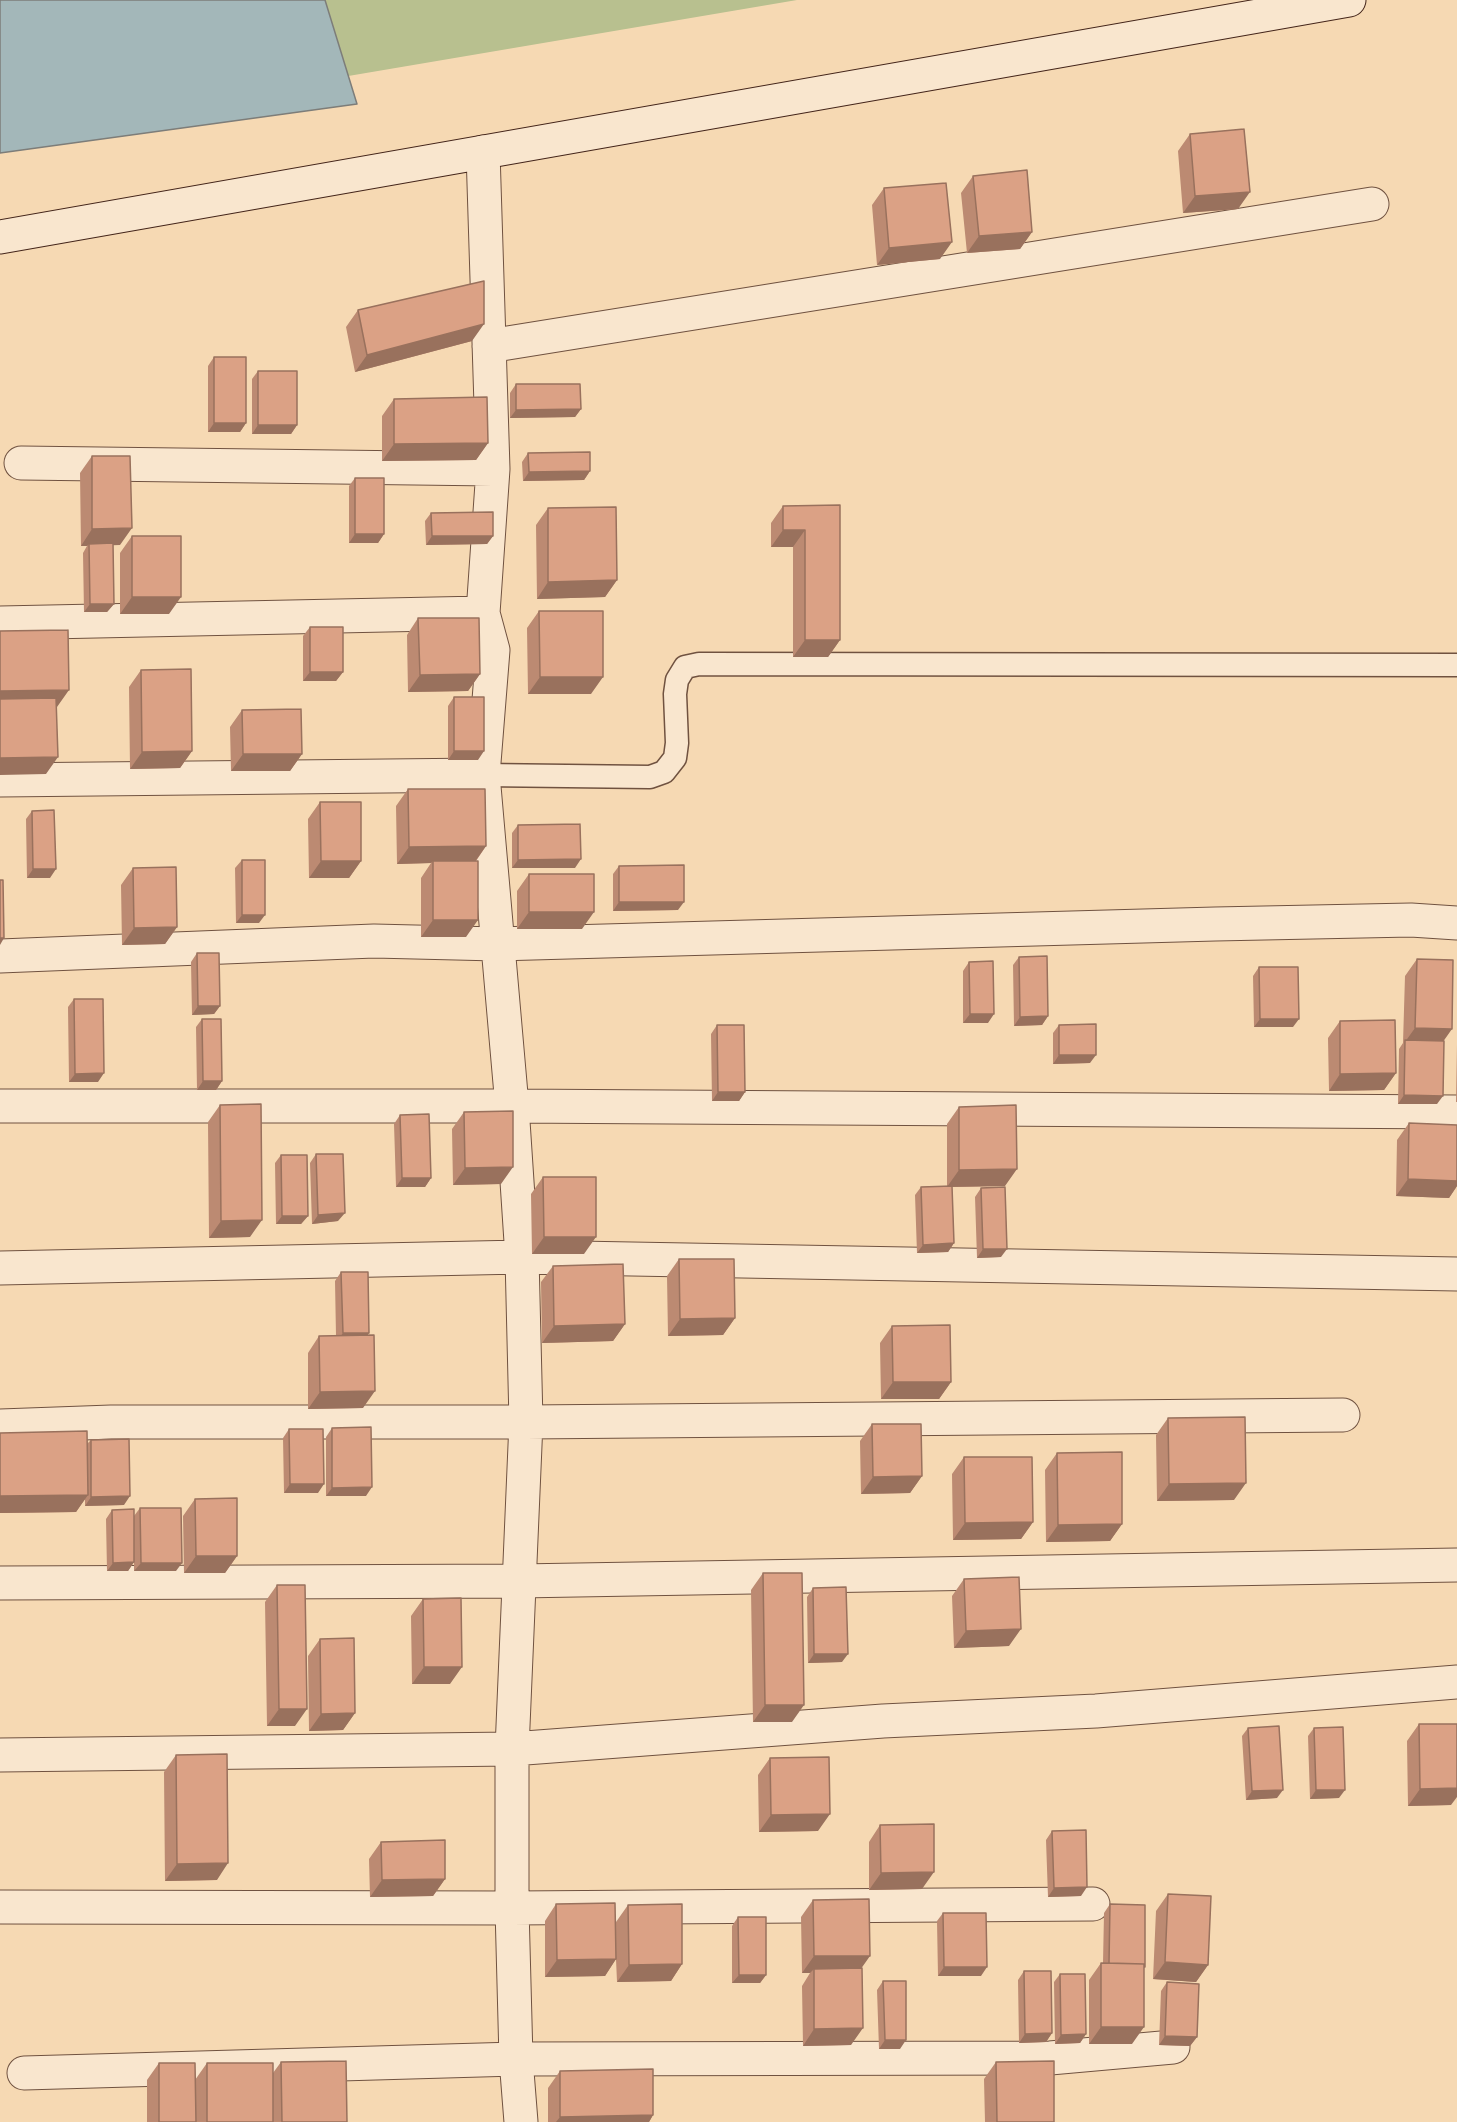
<!DOCTYPE html>
<html>
<head>
<meta charset="utf-8">
<style>
	body { margin:0 }
	canvas { display:block; background:#f6d9b3 }
</style>
</head>
<body>
<canvas width="1457" height="2122"></canvas>
<script>
const ctx = document.querySelector('canvas').getContext('2d');
ctx.lineJoin = 'round';
function fillPath(path, color) { ctx.fillStyle = color; ctx.fill(path, 'evenodd'); }
const toPath = rows => new Path2D(rows.map(r => 'M' + r).join(''));
function strokePath(path, color, width, dash) { ctx.strokeStyle = color; ctx.lineWidth = width; ctx.lineCap = dash ? 'butt' : 'round'; ctx.setLineDash(dash || []); ctx.stroke(path); }
fillPath(toPath([
	[0,0,797,0,0,135]
]), '#b8c08f');
const water = toPath([
	[0,0,325,0,357,104,0,153,0,0]
]);
fillPath(water, '#a3b7b9');
strokePath(water, '#7d7d79', 1.5);
const lane = toPath([
	[483,775,650,777,664,772,675,758,677,743,675,694,677,680,685,667,699,664,1457,665]
]);
const street = toPath([
	[483,152,493,469,483,613,493,650,483,775,512,1106,522,1257,526,1422,512,1749,512,1908,516,2059,521,2122],
	[489,346,1372,204],
	[21,463,493,469],
	[0,623,483,613],
	[0,780,483,775],
	[0,956,374,941,497,944,1215,924,1411,920,1457,923],
	[0,1106,512,1106,1457,1112],
	[0,1268,522,1257,1457,1274],
	[0,1426,111,1422,526,1422,1343,1415],
	[0,1583,519,1581,1457,1565],
	[0,1755,512,1749,883,1721,1096,1711,1457,1682],
	[0,1907,512,1908,1093,1904],
	[24,2073,516,2059,1050,2058,1173,2047]
]);
const secondary = toPath([
	[0,237,1349,0]
]);
strokePath(lane, '#705240', 25);
strokePath(street, '#705240', 35);
strokePath(secondary, '#44251a', 35);
strokePath(lane, '#f9e6ce', 22);
strokePath(street, '#f9e6ce', 33);
strokePath(secondary, '#f9e6ce', 33);
fillPath(toPath([
	[1190,134,1238,209,1183,213,1178,151],
	[973,176,1032,232,1020,249,967,253,961,193],
	[884,188,940,259,877,265,872,205],
	[358,310,472,341,355,372,346,327],
	[214,357,246,423,240,432,208,432,208,366],
	[258,371,297,425,291,434,252,434,252,379],
	[516,384,581,409,575,417,510,418,510,393],
	[394,399,488,443,476,460,382,461,382,416],
	[528,453,590,471,584,480,523,481,522,462],
	[92,456,120,545,113,545,114,604,107,612,84,612,83,553,87,546,81,546,80,473],
	[355,478,384,534,378,543,349,543,349,486],
	[840,505,840,640,828,657,793,657,793,547,771,547,771,523,783,506],
	[548,508,617,580,605,597,537,599,536,525],
	[431,513,493,536,487,544,426,545,425,521],
	[132,536,169,614,120,614,120,553],
	[539,611,591,694,528,694,527,628],
	[418,618,480,674,468,691,408,692,407,635],
	[310,627,343,672,336,681,303,681,303,636],
	[141,670,192,751,180,768,130,769,129,687],
	[454,697,478,760,448,760,448,706],
	[242,710,302,754,290,771,231,771,230,727],
	[408,789,486,846,476,861,466,937,421,937,421,878,431,863,397,864,396,806],
	[320,802,361,861,349,878,309,878,308,819],
	[32,811,50,878,27,878,26,819],
	[518,825,575,868,512,868,512,833],
	[242,860,259,923,236,923,235,868],
	[619,866,678,910,613,911,613,874],
	[133,868,177,927,165,944,122,945,121,885],
	[529,874,582,929,517,929,517,891],
	[197,953,220,1006,214,1014,192,1015,191,962],
	[1019,957,1048,1016,1042,1025,1014,1026,1013,965],
	[1417,959,1443,1041,1437,1104,1398,1104,1399,1049,1403,1043,1405,976],
	[969,962,988,1023,963,1023,963,971],
	[1259,967,1293,1027,1254,1027,1253,976],
	[74,999,98,1082,69,1082,68,1007],
	[202,1019,222,1081,216,1090,197,1090,196,1027],
	[1340,1021,1396,1073,1384,1090,1329,1091,1328,1038],
	[717,1025,745,1092,739,1101,712,1101,711,1034],
	[1059,1025,1090,1063,1053,1064,1053,1033],
	[1457,1044,1457,1102,1456,1102],
	[220,1105,250,1237,209,1238,208,1122],
	[959,1107,1005,1186,952,1187,954,1243,948,1252,917,1253,915,1195,921,1187,947,1186,947,1124],
	[464,1112,501,1184,453,1185,452,1129],
	[400,1115,431,1178,425,1187,396,1187,394,1124],
	[1409,1123,1457,1125,1457,1186,1449,1198,1396,1196,1397,1140],
	[316,1154,338,1221,312,1224,310,1163],
	[281,1155,308,1216,301,1224,276,1224,275,1163],
	[543,1177,584,1254,532,1254,531,1194],
	[981,1188,1001,1257,977,1258,975,1197],
	[679,1259,735,1318,723,1335,668,1336,667,1276],
	[553,1266,625,1324,613,1341,542,1343,541,1282],
	[341,1272,368,1335,363,1408,308,1409,308,1353,319,1336,336,1336,335,1281],
	[892,1326,951,1382,939,1399,881,1399,880,1343],
	[1168,1418,1234,1500,1157,1501,1156,1435],
	[872,1424,922,1476,910,1493,861,1494,860,1441],
	[332,1428,366,1496,326,1496,326,1437],
	[289,1429,318,1493,284,1493,283,1438],
	[0,1433,87,1444,91,1440,124,1505,85,1506,85,1499,76,1512,0,1513],
	[1057,1453,1122,1524,1110,1541,1046,1542,1045,1470],
	[964,1457,1033,1522,1021,1539,953,1540,952,1474],
	[195,1499,237,1556,225,1573,184,1573,183,1516],
	[140,1508,176,1571,134,1571,134,1562,128,1571,107,1571,106,1519,112,1510,134,1516],
	[763,1573,792,1722,753,1722,751,1590],
	[964,1579,1009,1646,954,1648,952,1596],
	[277,1585,295,1726,267,1726,265,1602],
	[813,1588,842,1662,808,1663,807,1597],
	[423,1599,450,1684,412,1684,411,1616],
	[320,1639,355,1713,343,1730,309,1731,308,1656],
	[1419,1724,1451,1805,1408,1806,1407,1741],
	[1248,1728,1277,1798,1246,1800,1242,1736],
	[1314,1728,1339,1798,1310,1799,1308,1736],
	[176,1755,217,1880,165,1881,164,1772],
	[770,1758,818,1831,759,1832,758,1775],
	[880,1825,922,1889,869,1890,869,1842],
	[1052,1831,1081,1896,1048,1897,1046,1840],
	[381,1842,445,1879,433,1896,370,1897,369,1859],
	[1168,1894,1208,1965,1196,1982,1153,1979,1156,1911],
	[813,1900,861,1968,851,2045,803,2046,802,1986,810,1973,802,1973,801,1917],
	[556,1904,616,1922,628,1905,682,1964,671,1981,617,1982,616,1959,605,1976,545,1977,545,1921],
	[1110,1904,1132,2044,1089,2044,1089,1980,1101,1963,1103,1963,1104,1913],
	[943,1913,981,1976,938,1976,937,1921],
	[738,1917,766,1975,760,1983,732,1983,732,1926],
	[1024,1971,1052,2033,1046,2042,1019,2043,1018,1980],
	[1060,1974,1086,2034,1080,2043,1055,2044,1054,1982],
	[883,1981,900,2049,879,2049,877,1990],
	[1167,1982,1197,2037,1190,2046,1159,2045,1161,1991],
	[281,2062,347,2122,147,2122,147,2080,159,2063,195,2080,207,2063,273,2073],
	[996,2062,1054,2122,985,2122,984,2079],
	[560,2071,653,2115,649,2122,548,2122,548,2088]
]), '#bc8a72');
fillPath(toPath([
	[1250,192,1238,209,1183,213,1195,196],
	[1032,232,1020,249,967,253,979,236],
	[952,242,940,259,877,265,889,248],
	[484,324,472,341,355,372,367,355],
	[581,409,575,417,510,418,516,410],
	[214,423,246,423,240,432,208,432],
	[258,425,297,425,291,434,252,434],
	[488,443,476,460,382,461,394,444],
	[590,471,584,480,523,481,529,472],
	[132,528,120,545,89,546,89,544,87,546,81,546,92,529],
	[783,530,805,530,793,547,771,547],
	[355,534,384,534,378,543,349,543],
	[432,536,493,536,487,544,426,545],
	[617,580,605,597,537,599,548,582],
	[132,597,181,597,169,614,120,614],
	[90,604,114,604,107,612,84,612],
	[805,640,840,640,828,657,793,657],
	[310,672,343,672,336,681,303,681],
	[480,674,468,691,408,692,420,675],
	[540,677,603,677,591,694,528,694],
	[69,690,57,707,0,708,0,691],
	[192,751,180,768,130,769,142,752],
	[454,751,484,751,478,760,448,760],
	[243,754,302,754,290,771,231,771],
	[58,757,46,774,0,775,0,758],
	[486,846,474,863,433,861,431,863,397,864,409,847],
	[581,859,575,868,512,868,518,860],
	[321,861,361,861,349,878,309,878],
	[33,869,56,869,50,878,27,878],
	[619,902,684,902,678,910,613,911],
	[529,912,594,912,582,929,517,929],
	[242,915,265,915,259,923,236,923],
	[433,920,478,920,466,937,421,937],
	[177,927,165,944,122,945,134,928],
	[0,938,4,938,0,945],
	[198,1006,220,1006,214,1014,192,1015],
	[970,1014,994,1014,988,1023,963,1023],
	[1048,1016,1042,1025,1014,1026,1020,1017],
	[1260,1019,1299,1019,1293,1027,1254,1027],
	[1415,1028,1452,1029,1440,1046,1405,1042],
	[1059,1055,1096,1055,1090,1063,1053,1064],
	[104,1073,98,1082,69,1082,75,1074],
	[1396,1073,1384,1090,1329,1091,1340,1074],
	[203,1081,222,1081,216,1090,197,1090],
	[718,1092,745,1092,739,1101,712,1101],
	[1404,1095,1443,1096,1437,1104,1398,1104],
	[513,1167,501,1184,453,1185,465,1168],
	[1017,1169,1005,1186,947,1187,959,1170],
	[402,1178,431,1178,425,1187,396,1187],
	[1408,1179,1457,1181,1457,1186,1449,1198,1396,1196],
	[345,1213,338,1221,312,1224,318,1215],
	[282,1216,308,1216,301,1224,276,1224],
	[262,1220,250,1237,209,1238,221,1221],
	[544,1237,596,1237,584,1254,532,1254],
	[954,1243,948,1252,917,1253,923,1245],
	[983,1249,1007,1249,1001,1257,977,1258],
	[735,1318,723,1335,668,1336,680,1319],
	[625,1324,613,1341,542,1343,554,1326],
	[343,1333,369,1333,363,1342,336,1342],
	[893,1382,951,1382,939,1399,881,1399],
	[375,1391,363,1408,308,1409,320,1392],
	[922,1476,910,1493,861,1494,873,1477],
	[1246,1483,1234,1500,1157,1501,1169,1484],
	[290,1484,324,1484,318,1493,284,1493],
	[372,1487,366,1496,326,1496,332,1488],
	[88,1495,76,1512,0,1513,0,1496],
	[130,1496,124,1505,85,1506,91,1497],
	[1033,1522,1021,1539,953,1540,965,1523],
	[1122,1524,1110,1541,1046,1542,1058,1525],
	[196,1556,237,1556,225,1573,184,1573],
	[134,1562,128,1571,107,1571,113,1563],
	[141,1563,182,1563,176,1571,134,1571],
	[1021,1629,1009,1646,954,1648,966,1631],
	[814,1654,848,1654,842,1662,808,1663],
	[424,1667,462,1667,450,1684,412,1684],
	[765,1705,804,1705,792,1722,753,1722],
	[279,1709,307,1709,295,1726,267,1726],
	[355,1713,343,1730,309,1731,321,1714],
	[1457,1788,1457,1797,1451,1805,1408,1806,1420,1789],
	[1283,1790,1277,1798,1246,1800,1252,1791],
	[1316,1790,1345,1790,1339,1798,1310,1799],
	[830,1814,818,1831,759,1832,771,1815],
	[228,1863,217,1880,165,1881,177,1864],
	[934,1872,922,1889,869,1890,881,1873],
	[445,1879,433,1896,370,1897,382,1880],
	[1087,1887,1081,1896,1048,1897,1054,1888],
	[814,1956,870,1956,858,1973,814,1969,810,1973,802,1973],
	[616,1959,605,1976,545,1977,557,1960],
	[1165,1962,1208,1965,1196,1982,1153,1979],
	[682,1964,671,1981,617,1982,629,1965],
	[944,1967,987,1967,981,1976,938,1976],
	[739,1975,766,1975,760,1983,732,1983],
	[1101,2027,1144,2027,1132,2044,1089,2044],
	[863,2028,851,2045,803,2046,814,2029],
	[1052,2033,1046,2042,1019,2043,1025,2034],
	[1086,2034,1080,2043,1055,2044,1061,2035],
	[1165,2036,1197,2037,1190,2046,1159,2045],
	[885,2040,906,2040,900,2049,879,2049],
	[653,2115,649,2122,556,2122,560,2117]
]), '#99715d');
const building = toPath([
	[1244,129,1250,192,1195,196,1190,134,1244,129],
	[1027,170,1032,232,979,236,973,176,1027,170],
	[946,183,952,242,889,248,884,188,946,183],
	[484,281,484,324,367,355,358,310,484,281],
	[214,357,246,357,246,423,214,423,214,357],
	[258,371,297,371,297,425,258,425,258,371],
	[516,384,580,384,581,409,516,410,516,384],
	[487,397,488,443,394,444,394,399,487,397],
	[590,452,590,471,529,472,528,453,590,452],
	[92,456,130,456,132,528,92,529,92,456],
	[355,478,384,478,384,534,355,534,355,478],
	[840,505,840,640,805,640,805,530,783,530,783,506,840,505],
	[616,507,617,580,548,582,548,508,616,507],
	[493,512,493,536,432,536,431,513,493,512],
	[132,536,181,536,181,597,132,597,132,536],
	[113,543,114,604,90,604,89,544,113,543],
	[539,611,603,611,603,677,540,677,539,611],
	[418,618,479,618,480,674,420,675,418,618],
	[310,627,343,627,343,672,310,672,310,627],
	[68,630,69,690,0,691,0,631,68,630],
	[191,669,192,751,142,752,141,670,191,669],
	[454,697,484,697,484,751,454,751,454,697],
	[56,698,58,757,0,758,0,699,56,698],
	[301,709,302,754,243,754,242,710,301,709],
	[408,789,485,789,486,846,409,847,408,789],
	[320,802,361,802,361,861,321,861,320,802],
	[54,810,56,869,33,869,32,811,54,810],
	[580,824,581,859,518,860,518,825,580,824],
	[242,860,265,860,265,915,242,915,242,860],
	[433,861,478,861,478,920,433,920,433,861],
	[684,865,684,902,619,902,619,866,684,865],
	[176,867,177,927,134,928,133,868,176,867],
	[529,874,594,874,594,912,529,912,529,874],
	[0,880,3,880,4,938,0,938,0,880],
	[197,953,219,953,220,1006,198,1006,197,953],
	[1047,956,1048,1016,1020,1017,1019,957,1047,956],
	[1417,959,1453,960,1452,1029,1415,1028,1417,959],
	[993,961,994,1014,970,1014,969,962,993,961],
	[1259,967,1298,967,1299,1019,1260,1019,1259,967],
	[74,999,103,999,104,1073,75,1074,74,999],
	[202,1019,221,1019,222,1081,203,1081,202,1019],
	[1395,1020,1396,1073,1340,1074,1340,1021,1395,1020],
	[1096,1024,1096,1055,1059,1055,1059,1025,1096,1024],
	[717,1025,744,1025,745,1092,718,1092,717,1025],
	[1405,1040,1444,1041,1443,1096,1404,1095,1405,1040],
	[261,1104,262,1220,221,1221,220,1105,261,1104],
	[1016,1105,1017,1169,959,1170,959,1107,1016,1105],
	[513,1111,513,1167,465,1168,464,1112,513,1111],
	[429,1114,431,1178,402,1178,400,1115,429,1114],
	[1409,1123,1457,1125,1457,1181,1408,1179,1409,1123],
	[316,1154,343,1154,345,1213,318,1215,316,1154],
	[281,1155,307,1155,308,1216,282,1216,281,1155],
	[543,1177,596,1177,596,1237,544,1237,543,1177],
	[952,1186,954,1243,923,1245,921,1187,952,1186],
	[1005,1187,1007,1249,983,1249,981,1188,1005,1187],
	[679,1259,734,1259,735,1318,680,1319,679,1259],
	[623,1264,625,1324,554,1326,553,1266,623,1264],
	[341,1272,368,1272,369,1333,343,1333,341,1272],
	[950,1325,951,1382,893,1382,892,1326,950,1325],
	[374,1335,375,1391,320,1392,319,1336,374,1335],
	[1245,1417,1246,1483,1169,1484,1168,1418,1245,1417],
	[872,1424,921,1424,922,1476,873,1477,872,1424],
	[371,1427,372,1487,332,1488,332,1428,371,1427],
	[289,1429,323,1429,324,1484,290,1484,289,1429],
	[87,1431,88,1495,0,1496,0,1433,87,1431],
	[129,1439,130,1496,91,1497,91,1440,129,1439],
	[1122,1452,1122,1524,1058,1525,1057,1453,1122,1452],
	[964,1457,1032,1457,1033,1522,965,1523,964,1457],
	[237,1498,237,1556,196,1556,195,1499,237,1498],
	[140,1508,181,1508,182,1563,141,1563,140,1508],
	[134,1509,134,1562,113,1563,112,1510,134,1509],
	[763,1573,802,1573,804,1705,765,1705,763,1573],
	[1019,1577,1021,1629,966,1631,964,1579,1019,1577],
	[277,1585,305,1585,307,1709,279,1709,277,1585],
	[846,1587,848,1654,814,1654,813,1588,846,1587],
	[461,1598,462,1667,424,1667,423,1599,461,1598],
	[354,1638,355,1713,321,1714,320,1639,354,1638],
	[1419,1724,1457,1724,1457,1788,1420,1789,1419,1724],
	[1279,1726,1283,1790,1252,1791,1248,1728,1279,1726],
	[1343,1727,1345,1790,1316,1790,1314,1728,1343,1727],
	[227,1754,228,1863,177,1864,176,1755,227,1754],
	[829,1757,830,1814,771,1815,770,1758,829,1757],
	[934,1824,934,1872,881,1873,880,1825,934,1824],
	[1086,1830,1087,1887,1054,1888,1052,1831,1086,1830],
	[445,1840,445,1879,382,1880,381,1842,445,1840],
	[1168,1894,1211,1896,1208,1965,1165,1962,1168,1894],
	[869,1899,870,1956,814,1956,813,1900,869,1899],
	[615,1903,616,1959,557,1960,556,1904,615,1903],
	[682,1904,682,1964,629,1965,628,1905,682,1904],
	[1110,1904,1145,1905,1145,1967,1144,1964,1109,1963,1110,1904],
	[943,1913,986,1913,987,1967,944,1967,943,1913],
	[738,1917,766,1917,766,1975,739,1975,738,1917],
	[1101,1963,1144,1964,1144,2027,1101,2027,1101,1963],
	[862,1968,863,2028,814,2029,814,1969,862,1968],
	[1024,1971,1051,1971,1052,2033,1025,2034,1024,1971],
	[1060,1974,1085,1974,1086,2034,1061,2035,1060,1974],
	[883,1981,906,1981,906,2040,885,2040,883,1981],
	[1167,1982,1199,1984,1197,2037,1165,2036,1167,1982],
	[346,2061,347,2122,282,2122,281,2062,346,2061],
	[1054,2061,1054,2122,997,2122,996,2062,1054,2061],
	[159,2063,195,2063,196,2122,159,2122,159,2063],
	[207,2063,273,2063,273,2122,207,2122,207,2063],
	[653,2069,653,2115,560,2117,560,2071,653,2069]
]);
fillPath(building, '#dba185');
strokePath(building, '#99715d', 1.5);
</script>
</body>
</html>
